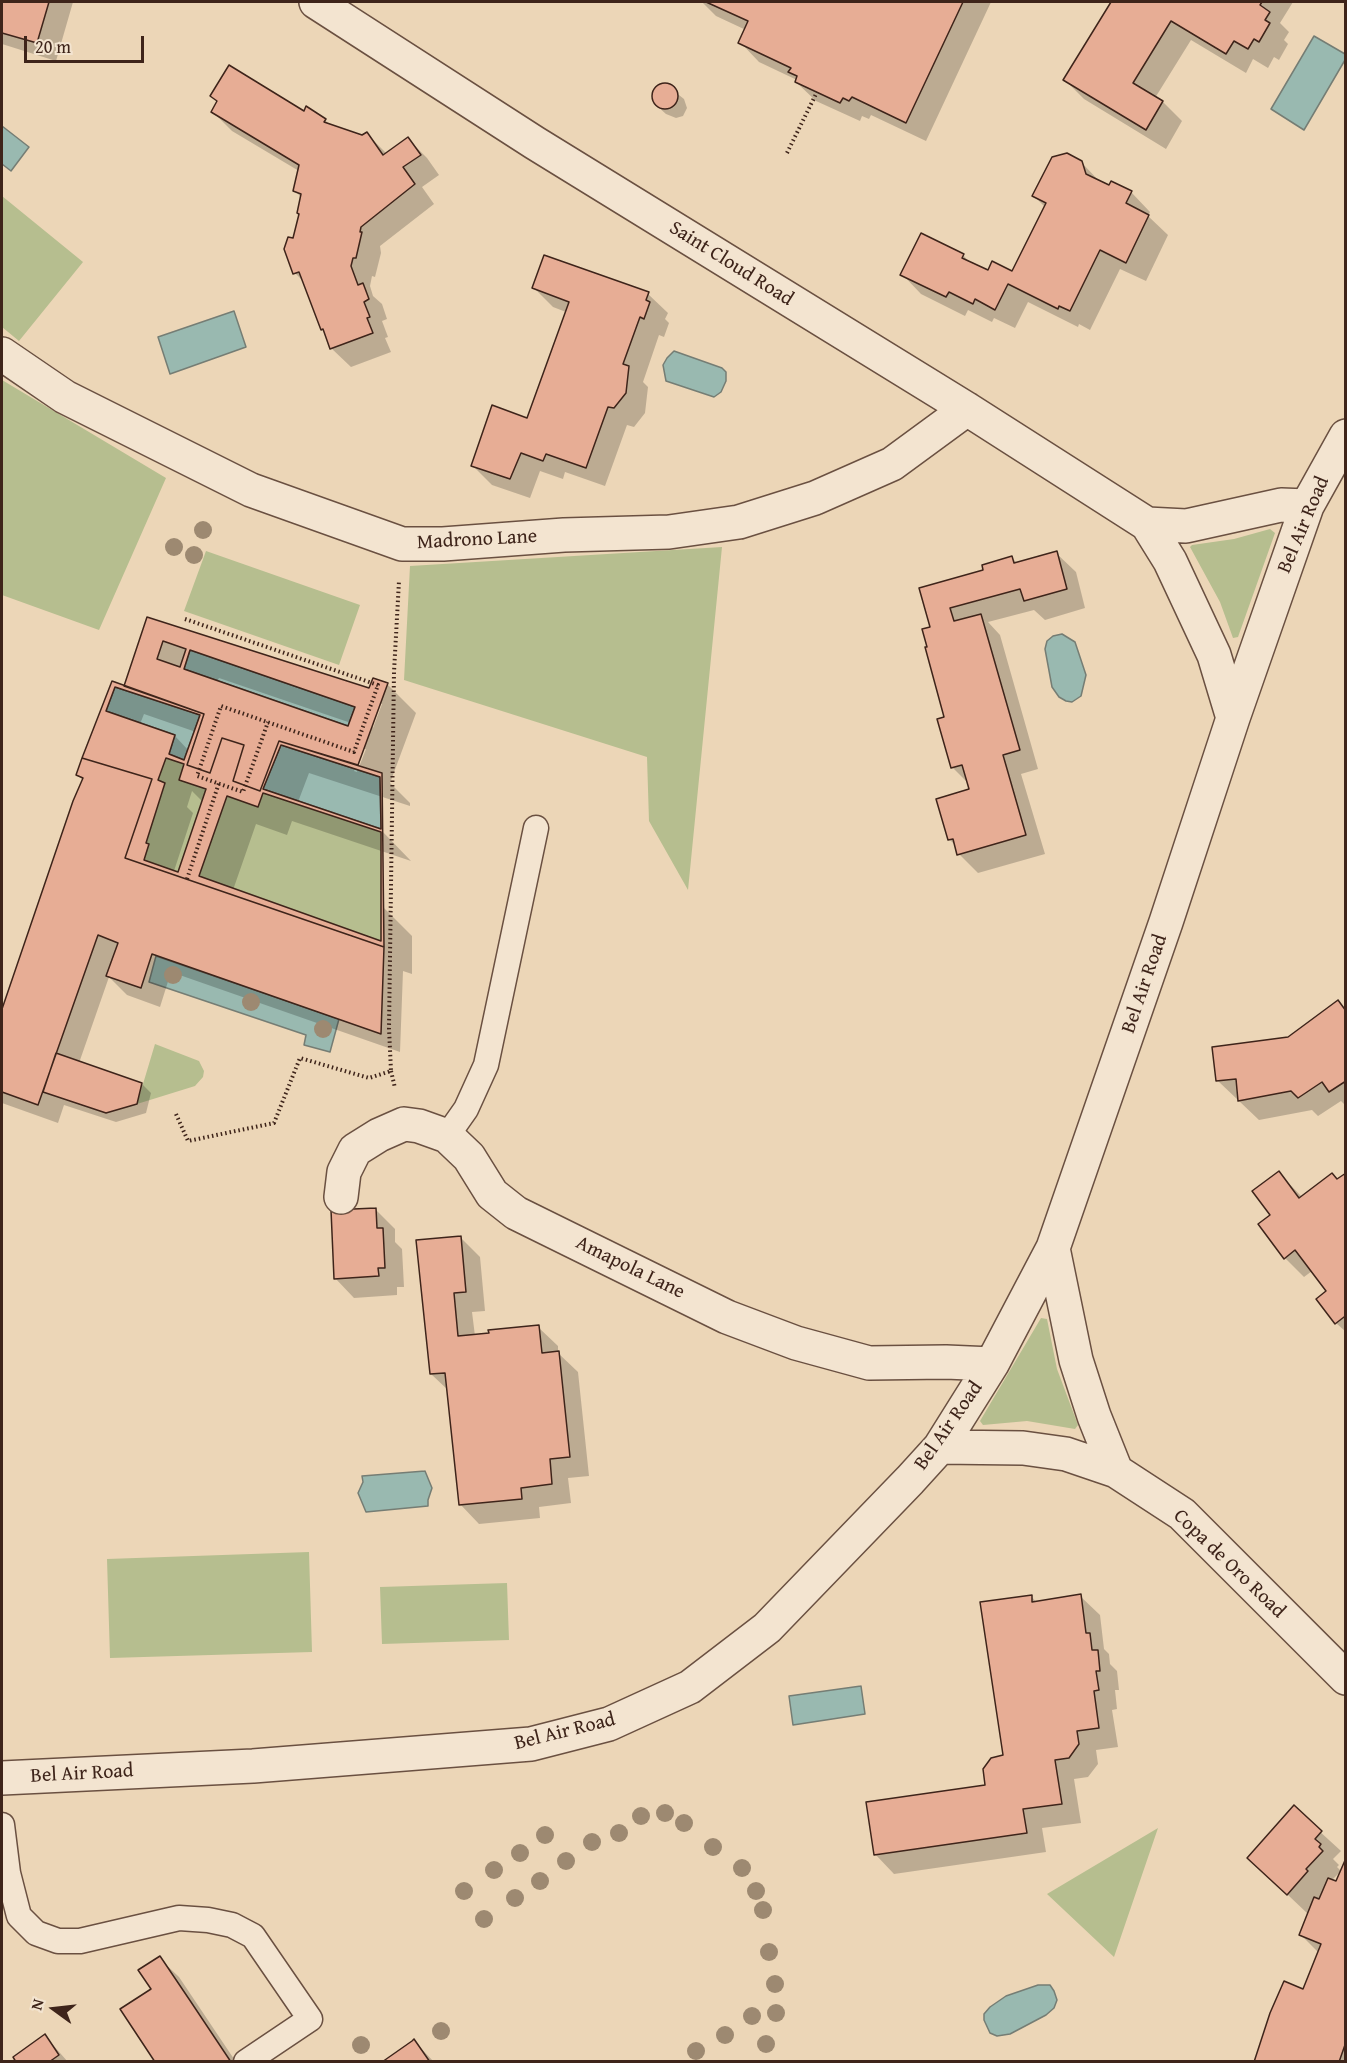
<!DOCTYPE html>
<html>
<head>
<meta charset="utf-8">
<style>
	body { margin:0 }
	#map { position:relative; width:1347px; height:2063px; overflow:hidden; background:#ecd6b7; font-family:"Gentium Book Plus",serif }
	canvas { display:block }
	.frame { position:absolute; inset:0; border:3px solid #3e241a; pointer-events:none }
	.north { position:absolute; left:24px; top:1979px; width:60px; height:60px; -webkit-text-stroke:4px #f3e4d0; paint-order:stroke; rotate:285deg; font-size:16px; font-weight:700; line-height:24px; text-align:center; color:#3e241a }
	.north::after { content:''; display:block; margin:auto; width:21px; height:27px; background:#3e241a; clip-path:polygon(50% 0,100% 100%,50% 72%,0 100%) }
	.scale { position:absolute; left:24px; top:36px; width:120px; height:27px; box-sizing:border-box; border:3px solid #3e241a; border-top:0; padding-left:8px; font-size:18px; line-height:21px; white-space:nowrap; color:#3e241a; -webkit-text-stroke:4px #f3e4d0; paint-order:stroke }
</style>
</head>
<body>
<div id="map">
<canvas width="1347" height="2063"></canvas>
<div class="frame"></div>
<div class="north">N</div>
<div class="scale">20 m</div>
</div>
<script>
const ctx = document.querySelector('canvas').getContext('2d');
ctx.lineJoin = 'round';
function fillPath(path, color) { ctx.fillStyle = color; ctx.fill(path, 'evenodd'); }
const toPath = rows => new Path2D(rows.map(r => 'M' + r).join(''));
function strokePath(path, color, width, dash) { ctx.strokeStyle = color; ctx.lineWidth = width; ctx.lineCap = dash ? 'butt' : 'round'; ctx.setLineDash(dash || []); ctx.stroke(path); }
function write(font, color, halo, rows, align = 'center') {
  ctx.font = font + ' "Gentium Book Plus",serif'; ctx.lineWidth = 5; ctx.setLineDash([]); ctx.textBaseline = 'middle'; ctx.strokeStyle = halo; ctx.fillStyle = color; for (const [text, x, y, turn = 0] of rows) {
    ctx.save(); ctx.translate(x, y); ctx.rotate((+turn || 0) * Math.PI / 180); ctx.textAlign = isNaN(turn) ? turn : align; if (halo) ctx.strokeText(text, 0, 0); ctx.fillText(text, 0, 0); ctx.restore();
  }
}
fillPath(toPath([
	[2,196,83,262,19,341,2,327],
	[2,380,166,478,99,630,2,595],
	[1270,529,1275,533,1238,637,1233,638,1220,602,1190,547,1192,545,1234,539],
	[722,547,688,890,649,821,647,757,404,680,410,566],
	[206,551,360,605,339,665,184,611],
	[166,758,184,764,179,780,206,789,178,872,144,860,149,844,146,843,165,784,158,780],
	[263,793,381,832,381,941,199,876,227,796,258,807],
	[155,1044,199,1061,204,1071,203,1077,195,1086,137,1104],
	[1041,1318,1047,1319,1057,1369,1078,1425,1075,1429,1027,1421,983,1425,980,1421],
	[309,1552,312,1652,110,1658,107,1559],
	[507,1583,509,1640,382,1644,380,1587],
	[1158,1828,1114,1957,1047,1894]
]), '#b6be8f');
const water = toPath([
	[1314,36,1345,54,1345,60,1304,130,1271,109,1314,36],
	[2,126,29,147,11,171,2,164,2,126],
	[234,311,246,347,170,374,158,337,234,311],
	[674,351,722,368,726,372,726,381,721,392,714,397,666,381,663,365,667,358,674,351],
	[1062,634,1075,642,1086,675,1081,696,1072,702,1066,701,1059,697,1052,687,1045,649,1047,641,1053,636,1062,634],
	[190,650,355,707,348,726,184,669,190,650],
	[115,687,200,715,184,760,169,754,175,735,106,711,115,687],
	[281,745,380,777,381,829,263,789,281,745],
	[156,956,339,1019,330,1052,304,1045,306,1035,149,982,156,956],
	[425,1471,432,1488,428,1500,428,1506,366,1512,358,1493,363,1482,362,1476,425,1471],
	[861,1686,865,1714,793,1725,789,1696,861,1686],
	[1038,1985,1050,1985,1054,1991,1057,2000,1054,2008,1046,2015,1010,2034,997,2036,990,2033,984,2020,984,2014,990,2007,1006,1996,1038,1985]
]);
fillPath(water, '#99b9b0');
strokePath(water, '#757d74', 1.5);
fillPath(toPath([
	[2,2,73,2,56,61,2,44],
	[702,2,991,2,926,141,871,115,869,119,862,116,860,121,816,101,796,82,797,80,759,62,740,42,746,30,716,16],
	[1112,2,1293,2,1280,23,1289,32,1284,40,1288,44,1279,60,1274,57,1268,68,1253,59,1246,73,1191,40,1155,98,1163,102,1182,121,1166,149,1084,99,1065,80],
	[665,84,684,99,687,108,683,116,676,118,666,114,656,105,653,95,656,87],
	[213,112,305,113,325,120,331,126,362,137,367,134,387,154,408,139,427,158,439,175,422,187,434,204,380,246,381,253,375,277,372,276,370,286,373,296,382,304,387,319,382,321,388,337,385,338,391,352,351,367,331,348,306,284,295,273,295,239,300,215,302,198,295,191,299,171,232,131],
	[1081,162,1101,183,1131,192,1150,212,1148,216,1168,235,1146,281,1120,269,1090,330,1079,324,1078,327,1028,302,1015,328,994,318,992,322,968,310,965,316,921,294,902,274,963,255,972,265,989,272,1013,273,1046,208,1034,196],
	[545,257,648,294,668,313,665,319,669,323,664,337,659,335,643,382,648,387,645,413,634,427,627,425,605,486,565,472,563,479,540,471,530,498,492,485,472,465,527,420,566,312,553,307,534,288],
	[1056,553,1076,572,1085,608,1045,620,1034,610,988,622,1000,635,1038,769,1021,774,1045,854,978,873,959,854,957,847,949,839,971,790,969,784,952,767,946,718,929,648,932,628,921,589,985,571,1012,558,1017,563],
	[148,619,369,690,387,684,416,713,390,783,410,803,410,806,309,773,298,802,382,831,411,861,292,821,287,835,256,824,233,890,382,943,383,907,412,936,412,974,403,971,400,1052,171,972,160,1007,127,995,109,977,79,1063,142,1084,151,1093,146,1113,116,1122,64,1105,58,1123,2,1103,2,1013,75,801,84,781,78,775,112,683,125,688],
	[219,678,351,723,349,728,217,682],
	[379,703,382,704,373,728,371,725],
	[144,714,196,732,189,751,175,736,140,724],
	[362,749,366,749,357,772,354,771],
	[192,791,203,802,179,873,174,871,193,813,187,807],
	[1338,1002,1346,1009,1346,1106,1341,1101,1318,1116,1312,1110,1259,1120,1218,1081,1288,1039],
	[1279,1173,1302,1197,1338,1181,1346,1175,1346,1332,1336,1323,1328,1292,1312,1271,1304,1277,1285,1258,1272,1216],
	[376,1210,395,1229,395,1242,402,1249,404,1287,397,1287,397,1295,354,1298,335,1278],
	[460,1237,480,1257,485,1311,472,1312,475,1336,538,1327,558,1346,558,1353,578,1372,589,1476,568,1478,571,1503,539,1507,540,1518,479,1524,460,1504,449,1391,431,1374],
	[1031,1596,1037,1603,1080,1596,1100,1615,1104,1649,1109,1654,1110,1664,1117,1671,1119,1690,1115,1690,1117,1709,1112,1710,1118,1747,1096,1750,1098,1764,1088,1777,1074,1779,1081,1823,1042,1828,1046,1852,894,1874,875,1854,987,1786,1005,1756],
	[1294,1808,1341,1851,1333,1859,1339,1865,1337,1867,1341,1871,1331,1881,1336,1883,1346,1862,1346,2062,1256,2062,1303,1991,1319,1953,1300,1934,1308,1914,1249,1858],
	[159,1958,179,1977,236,2062,157,2062,153,1989],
	[45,2036,68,2062,18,2062],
	[414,2041,434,2062,385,2062]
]), '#0003');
const building = toPath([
	[2,2,49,2,37,43,2,33,2,2],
	[706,2,963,2,906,123,852,97,849,101,843,98,840,103,795,82,797,76,788,72,791,68,738,43,748,21,706,2],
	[1111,2,1262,2,1260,5,1270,12,1265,20,1270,23,1259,42,1254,39,1248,49,1234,41,1226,54,1171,21,1133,83,1163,101,1146,130,1063,80,1111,2],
	[229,65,304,111,306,106,326,119,324,122,362,135,367,132,383,155,408,137,421,155,403,167,415,184,361,227,360,232,362,232,356,258,353,258,351,266,358,285,363,283,369,299,364,302,370,317,367,318,373,333,330,349,323,329,321,330,299,272,293,274,284,249,288,237,293,238,299,214,297,213,301,194,293,191,299,165,211,112,217,101,210,96,229,65],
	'652 96a13 13 0 1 1 26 0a13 13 0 1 1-26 0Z',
	[1067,153,1082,161,1086,174,1109,185,1111,181,1132,191,1126,203,1149,215,1126,263,1100,250,1070,311,1059,306,1058,309,1008,284,995,310,975,299,973,304,949,292,946,297,900,275,921,233,964,254,962,258,988,270,992,261,1012,271,1046,203,1032,196,1052,157,1067,153],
	[544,255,649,292,646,300,650,302,644,319,640,317,623,364,629,366,626,393,614,408,608,407,586,468,546,454,543,461,521,453,510,479,471,466,492,405,527,418,569,302,532,288,544,255],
	[1057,551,1067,589,1024,601,1020,589,950,608,954,621,981,614,1020,750,1003,755,1026,835,957,855,953,839,948,840,936,799,969,789,962,765,951,768,937,719,944,717,925,647,927,647,922,629,930,627,919,588,983,570,982,565,1012,556,1014,563,1057,551],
	[147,617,369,688,373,678,388,683,358,765,279,741,260,791,233,781,244,745,222,738,210,773,187,765,204,714,124,686,147,617],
	[163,641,186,649,180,667,157,659,163,641],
	[190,650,355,707,348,726,184,669,190,650],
	[112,681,204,714,187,765,210,773,222,738,244,745,233,781,260,791,279,741,382,773,384,947,125,858,152,779,82,758,112,681],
	[115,687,200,715,184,760,169,754,175,735,106,711,115,687],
	[281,745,380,777,381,829,263,789,281,745],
	[166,758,184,764,179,780,206,789,178,872,144,860,149,844,146,843,165,783,158,780,166,758],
	[263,793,381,832,381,941,199,876,227,796,258,807,263,793],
	[82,758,152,779,125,858,384,947,381,1034,152,954,141,988,106,976,118,943,98,935,38,1105,2,1092,2,1009,73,801,83,778,76,775,82,758],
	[1338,1000,1346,1011,1346,1081,1329,1092,1322,1082,1298,1098,1291,1091,1238,1101,1236,1079,1216,1081,1212,1047,1288,1037,1338,1000],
	[56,1053,142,1083,137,1104,106,1113,43,1092,56,1053],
	[1279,1171,1299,1198,1332,1173,1337,1179,1346,1173,1346,1319,1344,1317,1335,1324,1316,1299,1326,1291,1295,1250,1284,1259,1258,1224,1270,1215,1252,1191,1279,1171],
	[376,1208,377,1228,383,1228,385,1268,378,1268,379,1276,334,1279,331,1210,376,1208],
	[461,1236,466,1292,454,1293,458,1336,489,1333,488,1330,539,1325,542,1353,559,1351,570,1457,550,1459,552,1484,521,1488,522,1499,459,1505,445,1373,430,1374,416,1240,461,1236],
	[1081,1594,1086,1633,1090,1633,1092,1650,1098,1650,1100,1671,1096,1671,1099,1690,1094,1691,1099,1728,1077,1731,1079,1744,1069,1758,1055,1760,1062,1804,1023,1809,1027,1833,874,1855,866,1802,985,1785,983,1769,991,1758,1003,1755,980,1602,1032,1595,1032,1602,1081,1594],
	[1294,1805,1322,1831,1315,1839,1321,1844,1319,1847,1323,1851,1306,1869,1308,1871,1287,1895,1247,1858,1294,1805],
	[1346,1858,1346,2042,1339,2062,1254,2062,1270,2013,1284,1981,1303,1989,1321,1944,1299,1935,1314,1897,1319,1899,1328,1878,1336,1881,1346,1858],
	[160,1956,191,2002,231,2062,155,2062,120,2009,151,1989,138,1970,160,1956],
	[45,2034,59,2055,49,2062,16,2062,13,2057,45,2034],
	[414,2039,430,2062,382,2062,412,2041,414,2039]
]);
fillPath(building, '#e7ad95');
strokePath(building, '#3e241a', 1.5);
const service = toPath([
	[447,1136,466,1109,486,1065,536,828],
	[2,1825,8,1873,19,1916,36,1933,58,1941,80,1941,179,1918,208,1920,232,1925,253,1936,310,2019,246,2062]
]);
const minor = toPath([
	[316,2,535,143,967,409,1147,524,1170,561,1214,655,1233,718],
	[2,354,65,397,251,490,402,544,443,544,564,535,669,532,739,522,815,498,892,464,967,409],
	[1147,524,1186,526,1281,505,1307,506],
	[341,1197,344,1172,355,1150,379,1135,404,1124,419,1126,447,1136,469,1157,492,1194,516,1213,727,1317,796,1343,869,1363,946,1362,992,1364],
	[1053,1248,1076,1360,1094,1416,1116,1471,1182,1514,1346,1678],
	[940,1447,1023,1448,1066,1454,1116,1471],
	[2,1778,253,1766,531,1744,609,1724,690,1687,767,1628,910,1480,940,1447,992,1364,1053,1248,1166,922,1233,718,1307,506,1346,436]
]);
strokePath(service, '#6a5041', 27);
strokePath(minor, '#6a5041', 36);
strokePath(toPath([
	[787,153,817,92],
	[185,619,378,685,354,752,221,706,197,776,243,792,268,722],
	[187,879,219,783],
	[391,1071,395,1088],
	[176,1114,188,1141,274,1123,300,1058,369,1078,391,1071,389,1028,394,672,399,581]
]), '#3e241a', 4, [1.5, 3]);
strokePath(service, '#f3e4d0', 24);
strokePath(minor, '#f3e4d0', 33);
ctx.fillStyle = '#9d8971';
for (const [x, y] of [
	[203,530],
	[174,547],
	[194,555],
	[173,975],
	[251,1002],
	[323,1029],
	[665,1813],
	[641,1816],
	[684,1823],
	[619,1833],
	[545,1835],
	[592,1842],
	[713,1847],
	[520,1853],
	[566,1861],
	[742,1868],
	[494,1870],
	[540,1881],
	[464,1891],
	[756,1891],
	[515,1898],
	[763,1910],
	[484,1919],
	[769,1952],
	[775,1984],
	[776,2013],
	[752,2016],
	[441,2031],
	[725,2035],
	[766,2044],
	[361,2045],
	[696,2051]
]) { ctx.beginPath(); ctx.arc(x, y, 9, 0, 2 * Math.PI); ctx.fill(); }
write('20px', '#3e241a', '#f3e4d0', [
	["Saint Cloud Road",731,264,32],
	["Bel Air Road",1304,525,-67],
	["Madrono Lane",477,540,-3],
	["Bel Air Road",1145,984,-71],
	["Amapola Lane",630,1268,26],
	["Bel Air Road",949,1426,-55],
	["Copa de Oro Road",1229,1564,44],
	["Bel Air Road",565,1732,-14],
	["Bel Air Road",82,1774,-3]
]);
</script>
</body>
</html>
